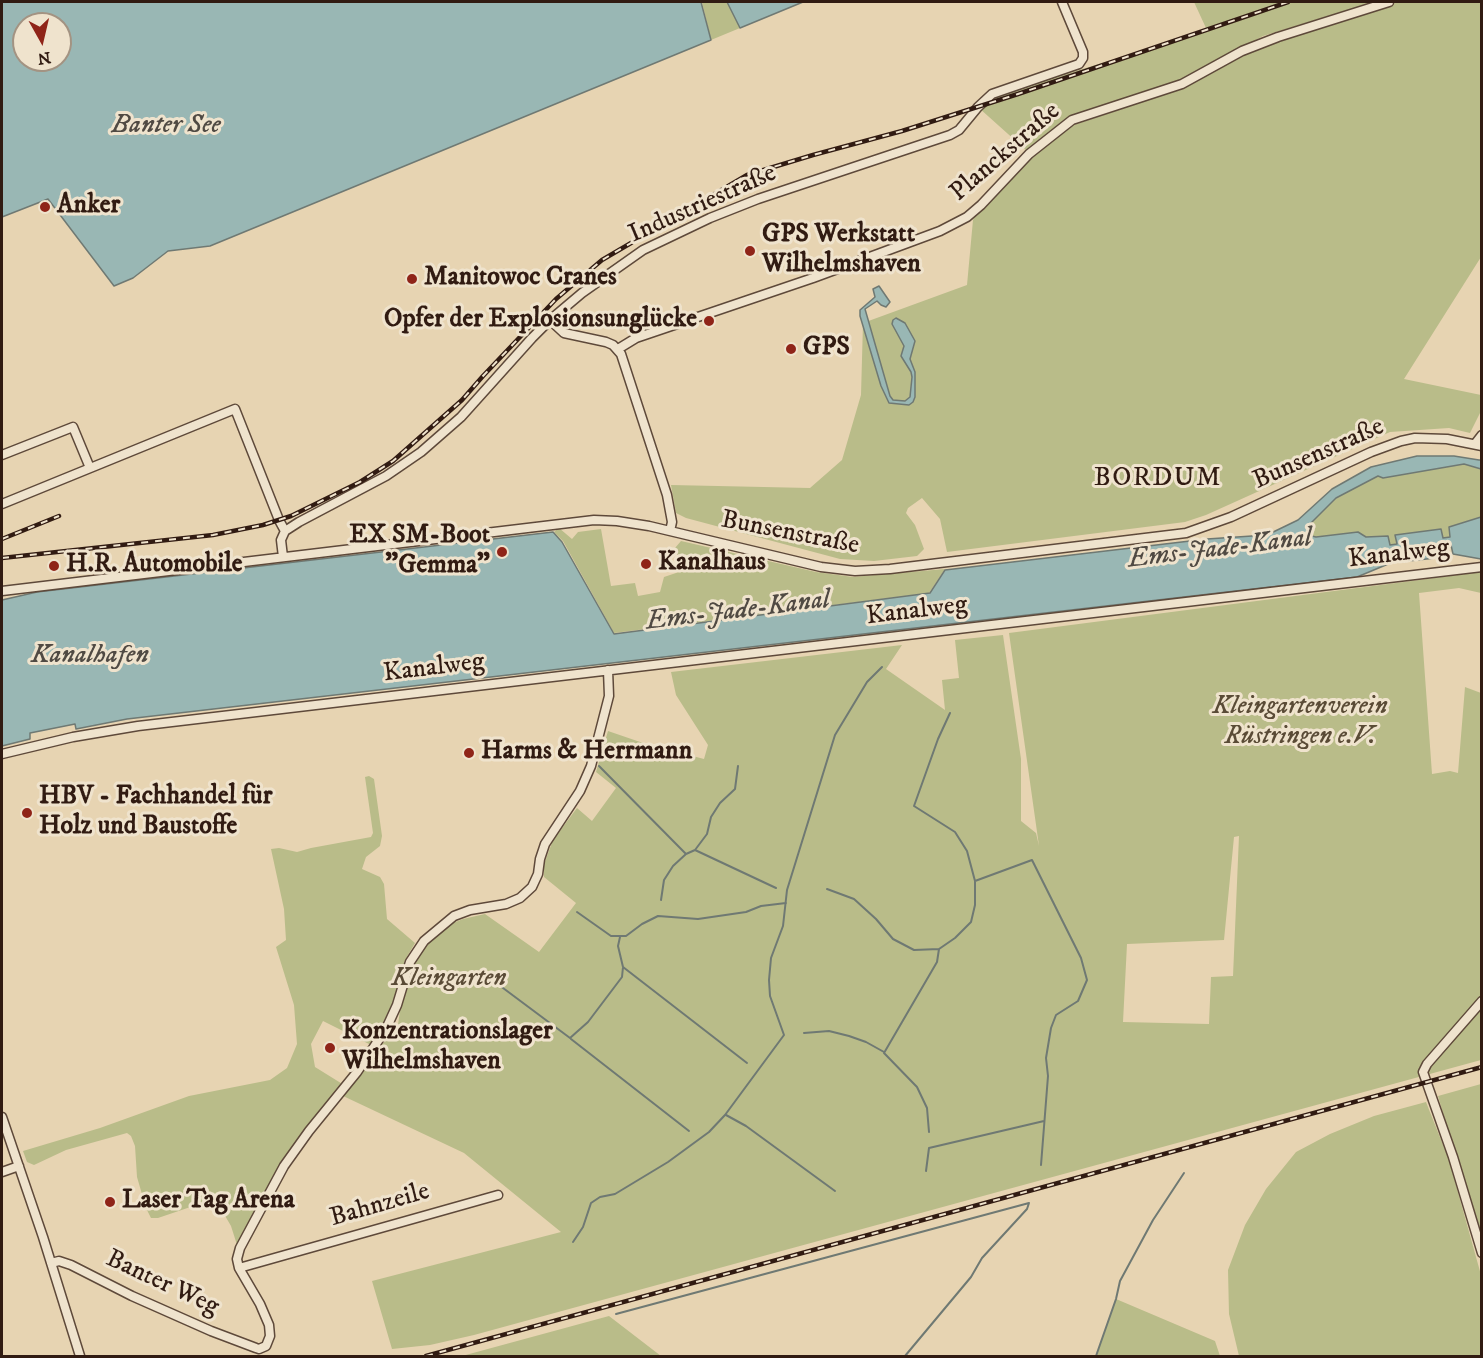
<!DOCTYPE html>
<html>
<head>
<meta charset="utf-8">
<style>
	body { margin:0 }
	#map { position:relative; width:1483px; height:1358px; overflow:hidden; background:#e7d4b2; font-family:"IM FELL DW Pica",serif }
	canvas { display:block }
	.frame { position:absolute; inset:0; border:3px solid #311b12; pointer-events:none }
	.north { position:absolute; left:12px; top:12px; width:60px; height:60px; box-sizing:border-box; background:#efe3cd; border:2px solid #a39382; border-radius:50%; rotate:172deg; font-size:16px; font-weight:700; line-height:24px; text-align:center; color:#311b12 }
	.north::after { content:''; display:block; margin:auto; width:21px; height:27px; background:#8f2418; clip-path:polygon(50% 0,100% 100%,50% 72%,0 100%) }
</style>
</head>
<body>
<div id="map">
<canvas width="1483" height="1358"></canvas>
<div class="frame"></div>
<div class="north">N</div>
</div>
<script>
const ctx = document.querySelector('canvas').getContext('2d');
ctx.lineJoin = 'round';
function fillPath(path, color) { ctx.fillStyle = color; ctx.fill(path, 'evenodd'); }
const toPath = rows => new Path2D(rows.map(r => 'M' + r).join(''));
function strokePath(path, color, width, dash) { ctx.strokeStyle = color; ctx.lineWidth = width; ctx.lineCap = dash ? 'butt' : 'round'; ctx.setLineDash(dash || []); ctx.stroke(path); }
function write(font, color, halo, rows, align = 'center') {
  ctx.font = font + ' "IM FELL DW Pica",serif'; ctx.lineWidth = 6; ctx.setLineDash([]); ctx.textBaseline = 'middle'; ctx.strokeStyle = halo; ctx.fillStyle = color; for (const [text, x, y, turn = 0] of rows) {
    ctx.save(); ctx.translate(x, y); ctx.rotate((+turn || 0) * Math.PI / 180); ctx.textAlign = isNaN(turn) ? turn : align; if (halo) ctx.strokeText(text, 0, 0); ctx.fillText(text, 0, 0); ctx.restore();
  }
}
fillPath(toPath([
	[702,2,727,2,740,28,711,40],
	[1194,2,1284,2,1206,28],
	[1292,2,1374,2,1263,36,1181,81,1071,118,1027,151,979,108,992,97,1235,22],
	[1399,2,1481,2,1481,257,1404,379,1481,395,1481,411,1470,433,1449,428,1390,432,1206,515,1185,522,947,552,940,519,922,498,908,508,906,513,915,525,924,549,917,556,874,561,840,559,686,518,676,513,671,485,810,488,842,460,861,395,863,323,967,285,973,220,982,203,1030,155,1074,125,1184,88,1266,43],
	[1464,464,1481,469,1481,517,1449,527,1450,537,1442,538,1441,529,1396,535,1397,544,1390,545,1388,537,1366,537,1358,532,1316,537,1307,535,1311,523,1336,498,1378,476,1383,478],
	[559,528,572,539,578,532,601,529,611,586,635,583,638,596,660,592,664,577,682,571,675,548,681,541,816,572,853,577,945,569,929,593,614,633,563,541,554,532],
	[1481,572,1481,593,1459,588,1419,593,1432,774,1450,771,1458,773,1465,687,1481,693,1481,1060,474,1335,430,1345,392,1349,372,1281,561,1232,464,1153,341,1095,398,1025,402,995,412,964,424,943,443,927,463,919,485,914,539,952,576,903,544,877,544,864,553,840,577,808,592,821,616,788,596,772,608,731,646,744,704,759,708,745,676,695,671,672,902,645,886,669,945,710,942,680,959,678,955,640,1003,635,1021,759,1021,821,1036,833,1039,846,1009,633],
	[1239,836,1233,976,1211,977,1209,1024,1123,1022,1127,944,1224,940,1234,837],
	[369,776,374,779,382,836,380,846,366,857,362,869,380,877,384,884,387,919,415,943,405,960,393,1002,373,1046,323,1021,311,1044,315,1067,344,1085,285,1160,238,1248,231,1226,224,1214,211,1200,158,1218,151,1218,146,1208,137,1177,135,1146,131,1136,127,1133,66,1150,34,1165,27,1162,23,1151,100,1128,189,1096,270,1080,287,1068,297,1044,294,1005,276,947,286,940,284,909,271,849,279,848,297,852,311,848,371,837,373,833,365,777],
	[1481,1084,1481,1242,1438,1096],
	[1426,1102,1449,1160,1481,1275,1481,1356,1239,1356,1229,1314,1228,1270,1245,1225,1266,1189,1296,1152,1330,1134,1374,1116],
	[1116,1299,1215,1341,1220,1356,1096,1356],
	[609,1316,661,1356,462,1356]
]), '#b9bc89');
const water = toPath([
	[2,2,701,2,711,40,210,246,168,251,133,278,114,286,48,199,2,217,2,2],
	[24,24,60,24,60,60,24,60,24,24],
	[727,2,803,2,740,28,727,2],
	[879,286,890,302,886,307,881,305,877,301,865,309,890,396,893,400,905,401,910,397,912,377,911,372,901,356,904,346,892,324,893,320,896,318,905,323,915,341,910,359,915,372,915,397,913,402,909,405,889,403,881,386,860,316,860,310,875,297,873,289,879,286],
	[1417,456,1454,456,1479,460,1481,460,1481,469,1464,464,1383,478,1378,476,1336,498,1311,523,1307,535,1316,537,1358,532,1366,537,1388,536,1390,545,1397,544,1395,535,1441,529,1443,538,1450,537,1449,527,1481,517,1481,559,1453,554,1451,545,1443,546,1445,557,1399,562,1397,552,1394,552,1391,553,1393,562,1357,577,127,719,76,729,75,724,30,733,30,739,2,746,2,600,37,592,553,532,562,542,614,634,930,593,945,570,1207,539,1267,535,1298,520,1332,489,1371,467,1417,456]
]);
fillPath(water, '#99b7b4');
strokePath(water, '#6f7973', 1.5);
strokePath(toPath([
	[950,713,938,739,914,806,955,832,967,851,975,881,1032,860,1081,958,1087,980,1078,1001,1056,1015,1051,1028,1046,1058,1048,1076,1041,1165],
	[599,766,686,854],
	[695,850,707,834,711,817,720,803,735,789,738,766],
	[827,889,854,899,876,919,893,939,914,950,939,949,955,938,971,922,975,905,975,881],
	[661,900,664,880,673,866,686,854,695,850,776,888],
	[577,912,611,936,626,936,642,924,658,916,698,919,746,912,761,906,786,903],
	[623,967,747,1063],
	[499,985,570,1038,588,1022,622,977,623,967,618,946,620,937],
	[804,1033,829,1031,849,1036,866,1042,884,1052],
	[571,1039,689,1131],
	[726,1115,746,1126,835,1191],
	[929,1132,927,1108,917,1087,884,1053,937,962,939,949],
	[926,1171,929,1148,1044,1121],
	[573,1242,583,1227,591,1203,600,1197,615,1194,668,1162,709,1132,725,1115,784,1035,770,996,769,980,771,958,783,926,787,890,835,735,867,682,882,667],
	[616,1314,1029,1203],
	[905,1356,971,1277,982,1258,1027,1209,1029,1203],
	[1096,1356,1116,1299,1120,1281,1153,1220,1184,1173]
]), '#6f7973', 2);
const minor = toPath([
	[550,320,564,333,606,342,613,345,621,354,667,495,672,522,670,531],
	[618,349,636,338,813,278,940,231,967,217,981,205,1029,154,1072,120,1182,84,1242,51,1278,37,1389,2],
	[1475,444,1482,435],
	[2,455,73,427,90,468],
	[2,504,235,409,279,520,285,531],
	[283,557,281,540,285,531,299,522,386,476,421,452,461,417,532,338,550,320,582,293,643,250,710,218,758,199,950,135,959,130,978,107,992,94,1079,64,1083,58,1083,52,1062,2],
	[2,591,594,520,617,521,649,526,821,567,855,571,890,569,1186,533,1231,517,1371,452,1401,441,1415,438,1447,439,1482,446],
	[2,754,73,737,138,726,1482,567],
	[1482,1001,1427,1064,1423,1072,1453,1157,1482,1253],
	[2,1117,43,1237,80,1356],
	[2,1172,19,1166],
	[51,1263,59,1261,71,1265,132,1296,211,1331,256,1348,259,1349,266,1346,270,1336,269,1325,260,1304,239,1268,237,1259,240,1248,284,1166,309,1131,357,1072,386,1029,397,1005,410,962,424,941,454,916,470,910,506,904,520,898,532,887,538,874,540,859,545,844,580,791,591,766,609,696,608,670],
	[239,1268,498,1195]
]);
strokePath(minor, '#5e493a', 11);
strokePath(minor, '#efe3cd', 8);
const rail = toPath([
	[2,539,59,516],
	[2,558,213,535,263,525,291,516,360,482,393,461,462,400,483,376,556,299,602,260,747,175,813,155,902,131,1018,94,1288,2],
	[426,1356,1482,1067]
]);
strokePath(rail, '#311b12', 4.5);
strokePath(rail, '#efe3cd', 2, [7]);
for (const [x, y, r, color] of [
	[45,207,6,"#8f2418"],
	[750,251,6,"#8f2418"],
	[412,279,6,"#8f2418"],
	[709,321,6,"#8f2418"],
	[791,349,6,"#8f2418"],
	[502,552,6,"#8f2418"],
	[646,564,6,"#8f2418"],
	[54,566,6,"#8f2418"],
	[469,753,6,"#8f2418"],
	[27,813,6,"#8f2418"],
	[330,1048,6,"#8f2418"],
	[110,1202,6,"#8f2418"]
]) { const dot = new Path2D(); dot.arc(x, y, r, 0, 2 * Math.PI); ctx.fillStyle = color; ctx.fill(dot); strokePath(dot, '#efe3cd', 2); }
write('26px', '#311b12', '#efe3cd', [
	["Planckstraße",1006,153,-41],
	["Industriestraße",703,205,-24],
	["Bunsenstraße",1319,455,-24],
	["Bunsenstraße",790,534,11],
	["Kanalweg",1399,555,-7],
	["Kanalweg",917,612,-7],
	["Kanalweg",434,669,-7],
	["Bahnzeile",380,1206,-16],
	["Banter Weg",162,1284,25]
]);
write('bold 26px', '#311b12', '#efe3cd', [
	["Anker",57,207],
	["GPS Werkstatt",762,236],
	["Wilhelmshaven",762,266],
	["Manitowoc Cranes",424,279],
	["Opfer der Explosionsunglücke",697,321,"right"],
	["GPS",803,349],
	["EX SM-Boot",490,537,"right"],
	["\"Gemma\"",490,567,"right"],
	["Kanalhaus",658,564],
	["H.R. Automobile",66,566],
	["Harms & Herrmann",481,753],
	["HBV - Fachhandel für",39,798],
	["Holz und Baustoffe",39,828],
	["Konzentrationslager",342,1033],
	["Wilhelmshaven",342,1063],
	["Laser Tag Arena",122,1202]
], 'left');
write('italic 26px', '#5a4b36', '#efe3cd', [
	["Kleingartenverein",1300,708],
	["Rüstringen e.V.",1300,738],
	["Kleingarten",449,980]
]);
write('italic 27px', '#504a43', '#efe3cd', [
	["Banter See",166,126],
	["Ems-Jade-Kanal",1220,550,-7],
	["Ems-Jade-Kanal",738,612,-7],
	["Kanalhafen",90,656]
]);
ctx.letterSpacing = '1.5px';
write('27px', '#311b12', '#efe3cd', [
	["BORDUM",1158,479]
]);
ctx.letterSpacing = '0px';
</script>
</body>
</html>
